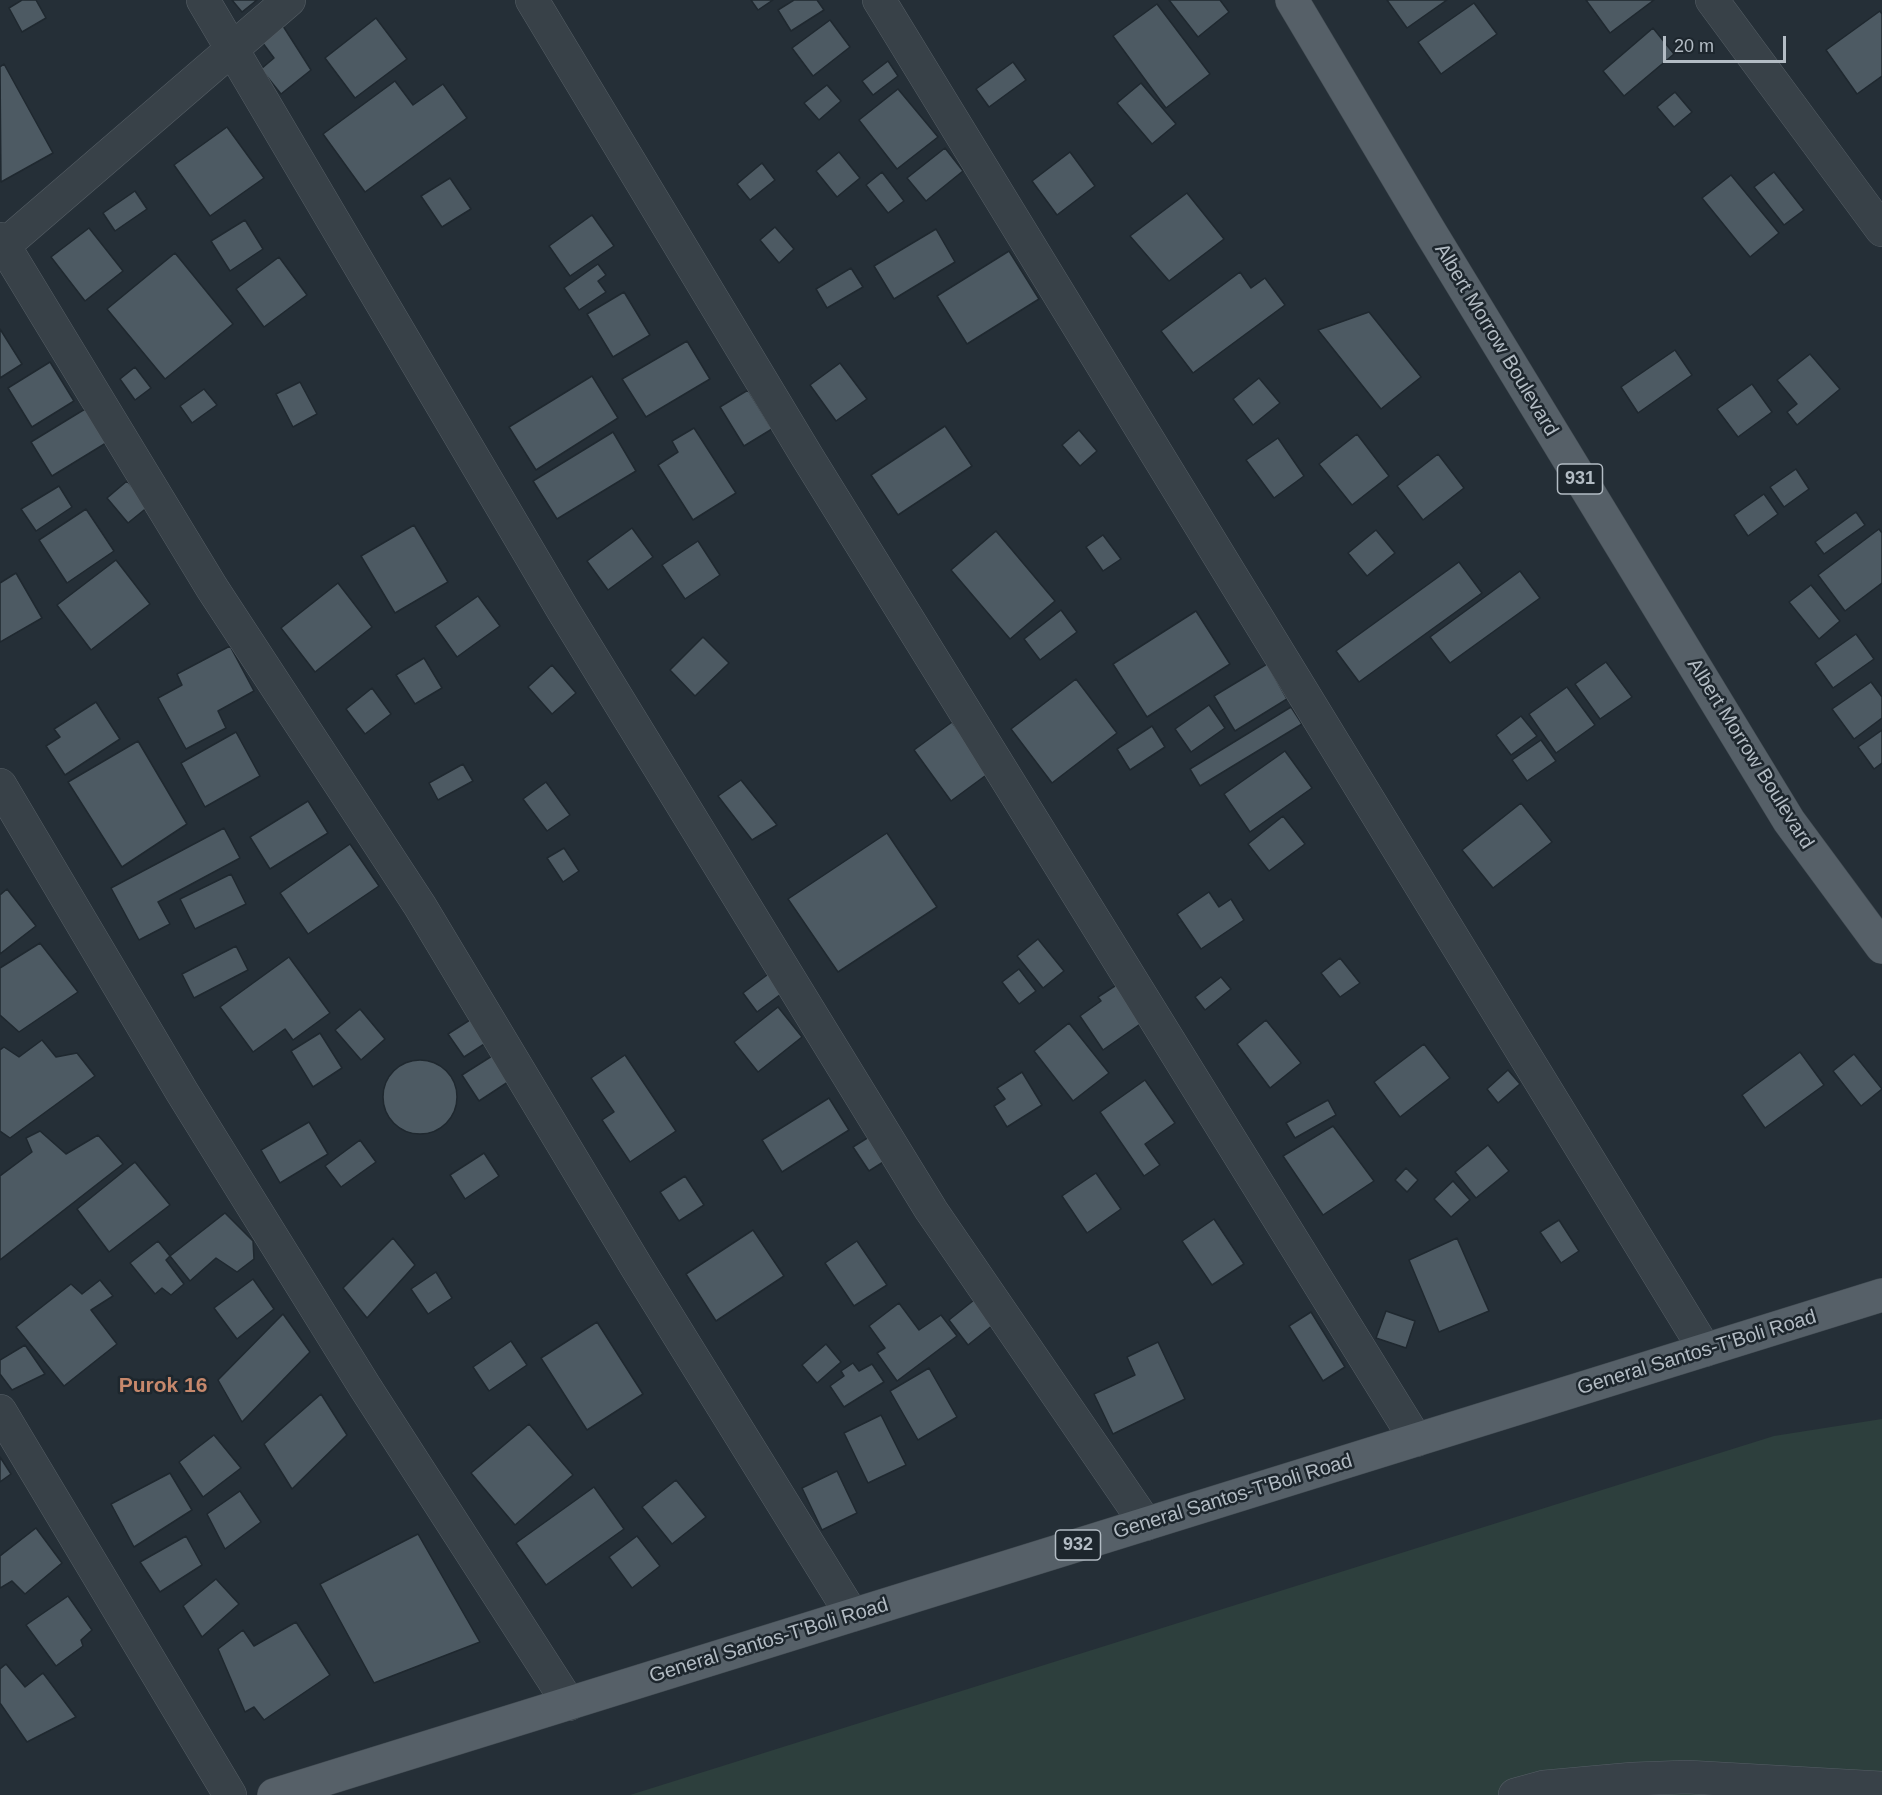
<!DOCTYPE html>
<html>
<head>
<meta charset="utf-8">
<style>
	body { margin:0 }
	#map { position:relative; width:1882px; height:1795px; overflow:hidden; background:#252f37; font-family:Arial,sans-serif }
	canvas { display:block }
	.scale { position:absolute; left:1663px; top:36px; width:123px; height:27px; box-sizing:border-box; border:3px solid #b3bcc4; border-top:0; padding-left:8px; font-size:18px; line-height:21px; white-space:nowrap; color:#b3bcc4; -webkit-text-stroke:4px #1d262d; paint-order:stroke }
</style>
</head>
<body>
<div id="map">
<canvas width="1882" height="1795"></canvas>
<div class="scale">20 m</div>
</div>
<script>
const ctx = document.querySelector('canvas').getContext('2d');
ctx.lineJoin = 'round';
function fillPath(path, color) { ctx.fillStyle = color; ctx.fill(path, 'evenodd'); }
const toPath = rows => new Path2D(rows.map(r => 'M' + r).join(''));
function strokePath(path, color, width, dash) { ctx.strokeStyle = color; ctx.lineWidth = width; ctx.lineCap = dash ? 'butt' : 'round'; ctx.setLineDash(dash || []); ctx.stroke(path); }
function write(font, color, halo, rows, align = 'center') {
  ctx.font = font + ' Arial,sans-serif'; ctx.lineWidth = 5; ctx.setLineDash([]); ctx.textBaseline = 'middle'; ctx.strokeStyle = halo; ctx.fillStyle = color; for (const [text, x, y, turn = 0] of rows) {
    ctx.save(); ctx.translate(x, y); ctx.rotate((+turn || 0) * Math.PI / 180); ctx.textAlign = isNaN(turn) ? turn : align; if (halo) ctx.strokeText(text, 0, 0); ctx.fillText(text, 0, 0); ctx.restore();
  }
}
fillPath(toPath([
	[1882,1419,1882,1795,630,1795,1774,1436]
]), '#2d3f3d');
const building = toPath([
	[22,0,36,0,46,18,22,32,9,8,22,0],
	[232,0,257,0,242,12,232,0],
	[751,0,773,0,758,10,751,0],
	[794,0,817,0,824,10,791,31,778,10,794,0],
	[1169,0,1220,0,1229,12,1198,37,1169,0],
	[1387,0,1447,0,1407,28,1387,0],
	[1586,0,1654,0,1610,33,1586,0],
	[1474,3,1497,34,1441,74,1418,42,1474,3],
	[1157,4,1210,74,1166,108,1113,36,1157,4],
	[1880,11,1882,14,1882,76,1857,94,1826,50,1880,11],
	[376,18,407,59,355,98,325,58,376,18],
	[830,20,850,47,813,76,792,48,830,20],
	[283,26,311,70,281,94,261,69,274,58,262,42,283,26],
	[1653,28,1674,54,1624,96,1603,71,1653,28],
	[888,61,898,76,873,95,862,81,888,61],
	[1013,62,1026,80,989,107,976,89,1013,62],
	[4,64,53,153,1,182,0,67,4,64],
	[395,81,413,105,443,84,467,118,365,192,323,134,395,81],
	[1141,83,1176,124,1152,144,1117,103,1141,83],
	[827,85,841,101,819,120,804,103,827,85],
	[898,89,938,137,897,169,859,120,898,89],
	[1675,92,1692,112,1674,127,1657,107,1675,92],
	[227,127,264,178,210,216,174,165,227,127],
	[945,148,963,171,926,201,907,178,945,148],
	[839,152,860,178,837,197,816,171,839,152],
	[1070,152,1095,186,1057,215,1032,181,1070,152],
	[762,163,775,180,750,200,737,184,762,163],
	[882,172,904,201,888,213,866,185,882,172],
	[1774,172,1804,210,1784,225,1754,187,1774,172],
	[1731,175,1779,233,1750,257,1702,198,1731,175],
	[450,178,471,209,442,227,421,196,450,178],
	[135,191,147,209,115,231,103,213,135,191],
	[1187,193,1224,239,1169,281,1130,236,1187,193],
	[592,215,614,246,570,276,549,246,592,215],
	[245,220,263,249,230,271,211,241,245,220],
	[775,227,794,249,779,263,760,240,775,227],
	[89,228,123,271,85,301,51,257,89,228],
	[936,229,955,262,894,299,874,266,936,229],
	[1009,251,1039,299,967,344,937,296,1009,251],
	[175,253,233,324,165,379,107,309,175,253],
	[279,257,307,295,264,327,236,289,279,257],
	[598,264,606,275,598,281,606,292,579,310,564,288,598,264],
	[851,268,863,287,827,308,816,289,851,268],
	[1240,272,1251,288,1265,278,1285,305,1193,373,1161,331,1240,272],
	[624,292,650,335,613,357,587,314,624,292],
	[1369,312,1421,377,1381,409,1318,330,1369,312],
	[0,329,22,364,0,378,0,329],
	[687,341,710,379,646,417,622,379,687,341],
	[1675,350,1692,375,1638,413,1621,387,1675,350],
	[1810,354,1840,389,1797,425,1787,412,1797,404,1777,380,1810,354],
	[50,362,74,401,32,427,8,388,50,362],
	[840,363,867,399,836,421,810,385,840,363],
	[135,367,151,388,135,400,120,379,135,367],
	[592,376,618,418,536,470,509,427,592,376],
	[1259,378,1280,403,1253,425,1233,399,1259,378],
	[300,382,317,414,293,427,276,394,300,382],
	[1752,384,1772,412,1738,437,1717,409,1752,384],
	[204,389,217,405,192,423,180,406,204,389],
	[748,390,772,429,744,446,720,407,748,390],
	[85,409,106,443,52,476,31,442,85,409],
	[945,426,972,466,898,515,871,475,945,426],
	[694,428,736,493,693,520,658,465,678,452,672,441,694,428],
	[1079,430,1097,451,1080,466,1062,445,1079,430],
	[613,432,636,471,557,519,533,481,613,432],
	[1357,434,1389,476,1352,505,1319,464,1357,434],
	[1278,438,1304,476,1274,498,1246,460,1278,438],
	[1438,454,1464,488,1423,520,1397,486,1438,454],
	[1796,469,1809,489,1784,507,1770,487,1796,469],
	[127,481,149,506,128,523,107,498,127,481],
	[59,486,72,507,36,531,21,509,59,486],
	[1764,494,1778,514,1748,536,1734,515,1764,494],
	[86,509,114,551,67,583,39,540,86,509],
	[1856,512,1865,525,1824,554,1815,542,1856,512],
	[414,525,448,582,395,613,361,556,414,525],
	[632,528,653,557,608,590,587,561,632,528],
	[1879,529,1882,533,1882,583,1845,611,1818,575,1879,529],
	[1376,530,1395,553,1367,576,1348,553,1376,530],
	[996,531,1055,601,1010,639,951,570,996,531],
	[1103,535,1121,559,1103,571,1086,547,1103,535],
	[698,541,720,575,685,599,662,565,698,541],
	[116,560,150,604,91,650,57,605,116,560],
	[1459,562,1482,593,1359,682,1336,651,1459,562],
	[1520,571,1540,598,1450,663,1430,637,1520,571],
	[16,573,42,618,0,642,0,583,16,573],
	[338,583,372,627,315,672,281,628,338,583],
	[1811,585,1840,621,1819,639,1789,602,1811,585],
	[478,596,500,626,457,657,435,626,478,596],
	[1061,610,1077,632,1040,660,1024,639,1061,610],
	[1196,611,1230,664,1147,717,1113,664,1196,611],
	[1856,634,1874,659,1833,688,1815,663,1856,634],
	[703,637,729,663,695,696,670,670,703,637],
	[230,646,254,691,218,711,226,728,186,749,158,698,182,685,177,674,230,646],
	[424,658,442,688,415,704,396,675,424,658],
	[1606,662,1632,697,1600,719,1575,684,1606,662],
	[1267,664,1287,699,1235,731,1214,696,1267,664],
	[552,665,576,693,552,714,528,687,552,665],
	[1076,679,1117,733,1052,783,1011,729,1076,679],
	[1871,682,1882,697,1882,718,1854,739,1832,709,1871,682],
	[1567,687,1595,725,1556,753,1529,714,1567,687],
	[372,688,391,714,365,734,346,709,372,688],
	[96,702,120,739,65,775,46,746,60,737,54,729,96,702],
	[1209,705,1225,728,1191,752,1175,729,1209,705],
	[1291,707,1302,724,1200,786,1190,769,1291,707],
	[1521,716,1537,736,1511,755,1496,735,1521,716],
	[952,722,989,773,951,801,914,750,952,722],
	[1152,726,1165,747,1130,770,1117,749,1152,726],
	[1882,730,1882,763,1874,769,1858,747,1882,730],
	[236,732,260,776,205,807,181,763,236,732],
	[1541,740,1556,761,1527,781,1512,760,1541,740],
	[138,741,187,824,122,867,68,782,138,741],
	[1285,751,1312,788,1250,832,1224,794,1285,751],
	[463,764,473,781,438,800,429,783,463,764],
	[741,780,777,825,752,840,718,796,741,780],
	[546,782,570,815,547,831,523,799,546,782],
	[308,801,328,833,270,869,250,837,308,801],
	[1521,803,1552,842,1493,888,1462,850,1521,803],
	[1283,816,1305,844,1269,871,1248,844,1283,816],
	[224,828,240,858,158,902,170,924,139,940,111,888,224,828],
	[887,833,937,907,838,972,788,899,887,833],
	[350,844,379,886,308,934,280,893,350,844],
	[564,848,579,871,563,882,547,858,564,848],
	[231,874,246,904,195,929,180,899,231,874],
	[7,889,36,926,0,954,0,895,7,889],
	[1209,892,1219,907,1231,899,1244,920,1201,949,1177,914,1209,892],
	[1038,939,1064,971,1043,988,1017,956,1038,939],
	[40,943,78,992,19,1032,0,1015,0,968,40,943],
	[236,946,248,970,194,998,182,974,236,946],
	[289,957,330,1013,293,1040,285,1029,253,1052,220,1007,289,957],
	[1340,958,1360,983,1340,997,1321,973,1340,958],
	[1019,969,1036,991,1019,1004,1002,982,1019,969],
	[771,972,785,991,757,1012,743,993,771,972],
	[1221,977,1231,989,1205,1010,1195,997,1221,977],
	[1121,982,1146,1020,1103,1050,1080,1016,1101,1001,1098,997,1121,982],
	[778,1007,802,1037,758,1072,734,1042,778,1007],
	[360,1009,385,1039,361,1060,335,1030,360,1009],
	[473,1018,489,1041,464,1057,448,1034,473,1018],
	[1266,1020,1301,1063,1270,1088,1237,1044,1266,1020],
	[1069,1023,1109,1073,1073,1101,1034,1051,1069,1023],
	[320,1033,342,1068,313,1087,291,1051,320,1033],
	[42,1040,56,1057,77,1053,95,1076,10,1138,0,1131,0,1050,4,1047,19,1057,42,1040],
	[1424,1044,1450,1078,1400,1117,1374,1082,1424,1044],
	[1800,1052,1824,1085,1765,1128,1742,1095,1800,1052],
	[1854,1054,1882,1089,1861,1106,1833,1071,1854,1054],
	[625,1055,676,1131,630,1162,602,1120,614,1112,591,1078,625,1055],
	[492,1056,508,1082,479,1101,462,1075,492,1056],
	'383 1097a37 37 0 1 1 74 0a37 37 0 1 1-74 0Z',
	[1508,1070,1520,1084,1498,1103,1487,1089,1508,1070],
	[1022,1072,1042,1105,1007,1127,994,1106,1005,1099,997,1088,1022,1072],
	[1145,1080,1175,1123,1145,1144,1160,1165,1144,1176,1100,1112,1145,1080],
	[829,1098,849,1130,782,1172,762,1140,829,1098],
	[1328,1100,1336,1115,1295,1138,1286,1123,1328,1100],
	[309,1122,328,1154,280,1183,261,1150,309,1122],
	[1333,1126,1374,1181,1323,1215,1283,1156,1333,1126],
	[40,1131,66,1154,98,1135,123,1164,0,1260,0,1176,32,1152,26,1138,40,1131],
	[872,1135,888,1159,869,1171,853,1147,872,1135],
	[360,1140,376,1162,341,1187,325,1166,360,1140],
	[1488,1145,1509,1171,1476,1198,1455,1172,1488,1145],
	[484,1153,499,1176,465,1199,450,1175,484,1153],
	[135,1162,170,1205,109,1252,77,1209,135,1162],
	[1406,1168,1418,1180,1407,1192,1395,1180,1406,1168],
	[1096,1173,1121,1209,1087,1233,1062,1196,1096,1173],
	[685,1176,704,1205,679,1221,660,1192,685,1176],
	[1453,1181,1470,1200,1451,1217,1434,1199,1453,1181],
	[225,1213,253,1241,254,1259,237,1272,216,1258,190,1281,170,1256,225,1213],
	[1214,1219,1244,1264,1212,1285,1182,1241,1214,1219],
	[1559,1220,1579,1251,1561,1263,1540,1232,1559,1220],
	[753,1230,784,1276,716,1321,686,1274,753,1230],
	[393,1238,415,1265,367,1318,343,1288,393,1238],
	[1457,1238,1489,1311,1439,1332,1409,1260,1457,1238],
	[158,1241,170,1256,166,1260,184,1284,171,1295,162,1288,155,1294,130,1263,158,1241],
	[857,1241,887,1285,854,1306,825,1263,857,1241],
	[436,1272,452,1298,428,1314,411,1289,436,1272],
	[253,1279,274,1309,237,1339,214,1308,253,1279],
	[100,1280,113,1296,91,1310,117,1344,64,1386,16,1327,71,1284,82,1294,100,1280],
	[974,1300,993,1325,968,1345,949,1320,974,1300],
	[899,1303,919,1330,941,1315,957,1336,897,1381,877,1353,885,1348,869,1326,899,1303],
	[1386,1311,1415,1321,1406,1348,1376,1338,1386,1311],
	[1311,1312,1345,1367,1323,1381,1289,1326,1311,1312],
	[283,1314,310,1352,242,1422,218,1380,283,1314],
	[597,1322,643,1394,587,1430,541,1358,597,1322],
	[511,1341,527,1365,489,1391,473,1367,511,1341],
	[1158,1342,1185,1399,1113,1434,1094,1394,1135,1375,1127,1357,1158,1342],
	[826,1344,841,1362,817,1383,802,1365,826,1344],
	[25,1345,45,1374,12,1390,0,1374,0,1360,25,1345],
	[853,1363,859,1371,872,1364,884,1382,844,1407,830,1386,844,1376,841,1371,853,1363],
	[929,1368,957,1417,918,1440,890,1391,929,1368],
	[321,1394,347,1435,292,1489,264,1444,321,1394],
	[881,1415,906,1465,868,1483,844,1433,881,1415],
	[529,1424,573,1475,515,1525,471,1473,529,1424],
	[214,1435,241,1468,203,1497,179,1462,214,1435],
	[0,1457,11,1474,0,1482,0,1457],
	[837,1471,857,1513,822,1530,802,1488,837,1471],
	[170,1473,192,1510,134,1547,111,1504,170,1473],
	[676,1480,706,1517,672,1544,642,1507,676,1480],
	[594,1487,624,1529,546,1585,516,1543,594,1487],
	[240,1491,261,1522,225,1549,207,1514,240,1491],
	[36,1528,62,1563,25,1594,12,1581,0,1588,0,1556,36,1528],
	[418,1534,480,1642,374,1683,320,1584,418,1534],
	[186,1536,202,1565,160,1592,140,1562,186,1536],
	[637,1536,660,1566,632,1588,609,1557,637,1536],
	[216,1579,239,1604,202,1637,183,1606,216,1579],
	[68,1596,92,1630,81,1640,83,1646,56,1666,26,1625,68,1596],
	[296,1622,330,1675,264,1720,254,1707,245,1712,218,1649,243,1630,254,1646,296,1622],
	[6,1664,25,1687,43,1673,76,1717,27,1742,0,1703,0,1669,6,1664]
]);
fillPath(building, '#4d5a63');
strokePath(building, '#1f282f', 1.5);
const minor = toPath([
	[203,0,563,610,931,1210,1146,1524],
	[532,0,808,458,1416,1440],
	[879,0,1705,1350],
	[1712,0,1882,230],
	[0,239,212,588,420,906,636,1266,852,1615],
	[0,249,289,0],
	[0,785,182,1092,365,1387,569,1704],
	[0,1411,230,1795],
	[1515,1795,1544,1787,1633,1779,1687,1777,1882,1788]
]);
const major = toPath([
	[1292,0,1429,230,1789,821,1882,947],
	[274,1795,1882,1295]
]);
strokePath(minor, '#565f66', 34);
strokePath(major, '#414a51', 34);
strokePath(minor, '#384148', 33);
strokePath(major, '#566068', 33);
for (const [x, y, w] of [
	[1580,479,45],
	[1078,1545,45]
]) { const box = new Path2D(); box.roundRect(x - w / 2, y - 15, w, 30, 4.5); ctx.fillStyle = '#1d262d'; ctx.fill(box); strokePath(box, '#b3bcc4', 1.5); }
write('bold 18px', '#b3bcc4', null, [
	["931",1580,479],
	["932",1078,1545]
]);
write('20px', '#b3bcc4', '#1d262d', [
	["Albert Morrow Boulevard",1496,340,59],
	["Albert Morrow Boulevard",1750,754,58],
	["General Santos-T'Boli Road",1697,1353,-17],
	["General Santos-T'Boli Road",1233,1497,-17],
	["General Santos-T'Boli Road",769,1641,-17]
]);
write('bold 21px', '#c6886c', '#1d262d', [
	["Purok 16",163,1386]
]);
</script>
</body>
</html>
